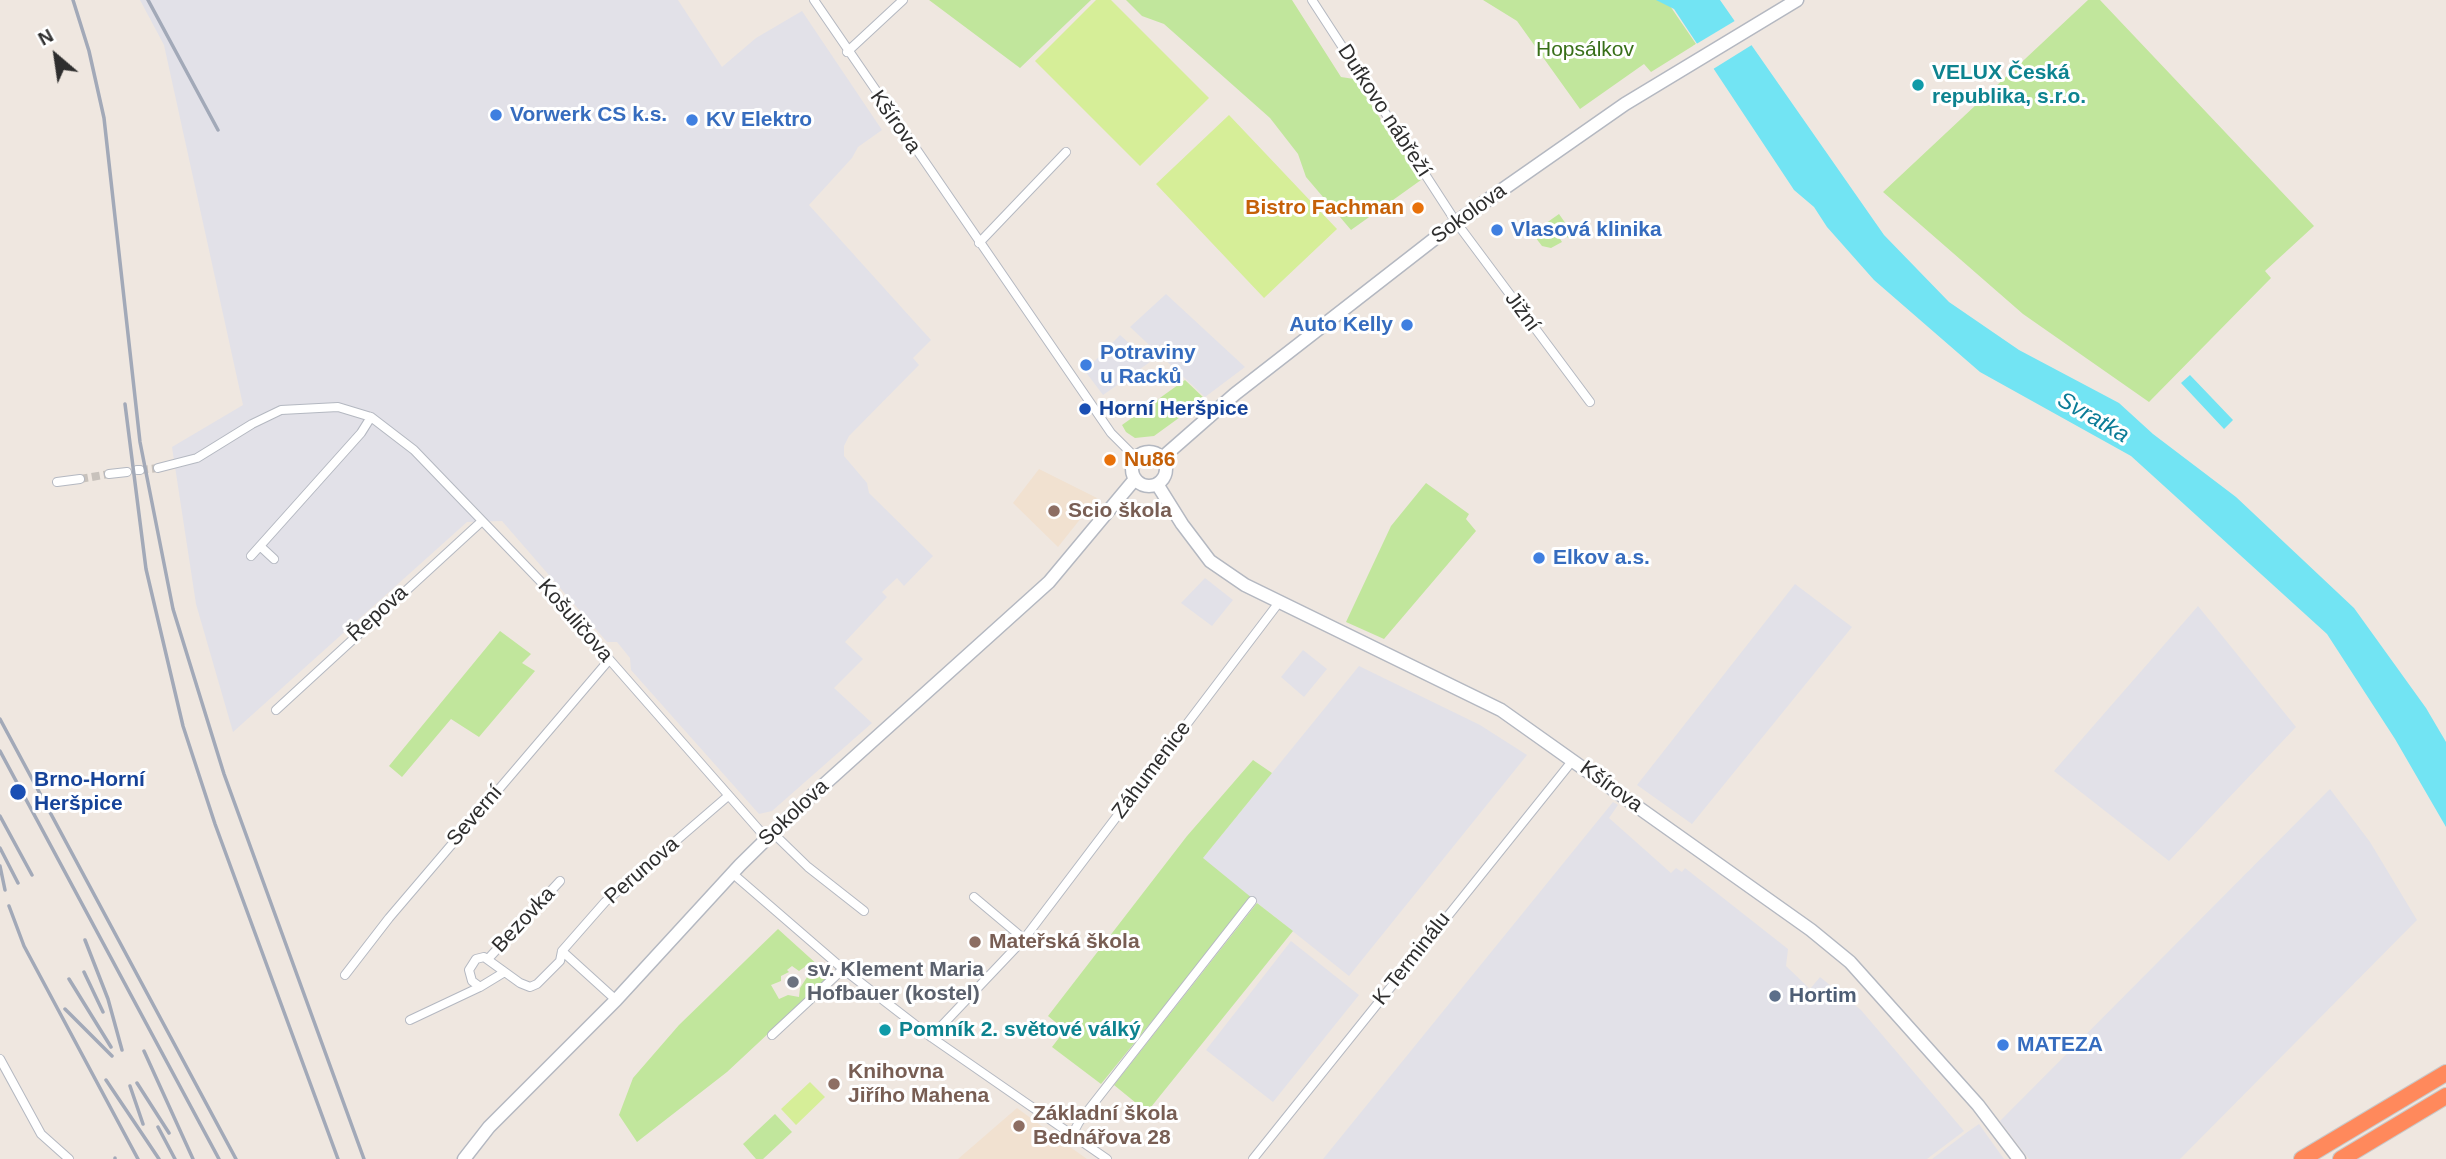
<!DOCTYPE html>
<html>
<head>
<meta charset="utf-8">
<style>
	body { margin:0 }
	#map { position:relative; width:2446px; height:1159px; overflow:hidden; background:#efe7e0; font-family:Arial,sans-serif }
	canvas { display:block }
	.north { position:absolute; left:21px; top:21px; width:70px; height:70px; -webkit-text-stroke:5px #fff; paint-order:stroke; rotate:331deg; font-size:19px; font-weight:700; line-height:28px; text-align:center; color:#2e2e2e }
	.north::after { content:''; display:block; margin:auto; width:24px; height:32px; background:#2e2e2e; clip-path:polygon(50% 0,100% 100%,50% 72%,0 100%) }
</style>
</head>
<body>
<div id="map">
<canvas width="2446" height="1159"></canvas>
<div class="north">N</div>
</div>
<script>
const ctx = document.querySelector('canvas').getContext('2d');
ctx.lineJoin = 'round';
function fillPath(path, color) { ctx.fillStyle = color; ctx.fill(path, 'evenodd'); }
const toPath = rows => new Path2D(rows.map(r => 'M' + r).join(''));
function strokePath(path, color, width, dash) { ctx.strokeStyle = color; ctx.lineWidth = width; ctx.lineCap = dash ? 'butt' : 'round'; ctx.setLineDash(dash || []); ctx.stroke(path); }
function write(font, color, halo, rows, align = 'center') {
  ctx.font = font + ' Arial,sans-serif'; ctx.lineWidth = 6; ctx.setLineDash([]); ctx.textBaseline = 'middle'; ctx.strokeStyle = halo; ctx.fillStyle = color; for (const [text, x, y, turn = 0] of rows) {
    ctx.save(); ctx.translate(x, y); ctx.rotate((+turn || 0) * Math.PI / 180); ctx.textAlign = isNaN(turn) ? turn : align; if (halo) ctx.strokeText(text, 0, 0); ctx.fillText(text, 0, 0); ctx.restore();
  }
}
fillPath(toPath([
	[140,0,678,0,722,67,756,38,802,11,882,130,858,147,852,158,809,205,931,340,913,358,919,365,849,436,844,446,844,456,867,483,869,493,933,556,904,586,897,578,882,592,887,597,845,642,863,659,834,688,872,723,772,811,759,814,631,670,630,658,617,642,607,642,502,521,467,522,233,732,196,604,172,447,243,405,164,45],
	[1166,294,1245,367,1205,397,1130,327],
	[1120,335,1150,362,1103,395,1085,371],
	[1205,578,1233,600,1212,626,1181,603],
	[1795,584,1852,627,1692,824,1637,785],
	[2198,606,2296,727,2169,861,2054,771],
	[1303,650,1327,669,1304,697,1281,677],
	[1359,666,1480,725,1527,755,1349,976,1202,859],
	[2330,789,2370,842,2417,920,2180,1159,2029,1159,2000,1121],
	[1613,802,1618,805,1609,818,1671,873,1676,868,1682,872,1685,868,1788,949,1786,966,1810,989,1820,977,1861,1010,1964,1131,1927,1159,1323,1159],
	[1291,941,1359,995,1273,1102,1206,1050],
	[1979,1124,2004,1159,1932,1159,1966,1133]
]), '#e2e1e8');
fillPath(toPath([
	[1039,469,1097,498,1058,547,1013,503],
	[1017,1108,1066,1144,1087,1159,958,1159]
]), '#f1e1d0');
fillPath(toPath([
	[929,0,1091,0,1020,68],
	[1126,0,1292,0,1341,77,1354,79,1421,180,1351,230,1306,177,1298,154,1270,118,1164,24,1142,16],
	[1483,0,1666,0,1696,44,1651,72,1644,64,1580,109,1517,21],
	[2088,0,2100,0,2314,226,2265,271,2271,278,2149,402,2023,314,1883,192],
	[1559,214,1573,234,1568,238,1562,230,1557,234,1562,242,1551,248,1542,246,1532,233],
	[1185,380,1205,399,1154,436,1135,438,1126,432,1122,425],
	[1426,483,1469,514,1466,519,1476,531,1384,639,1346,622,1391,526],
	[500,631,531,654,522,663,535,671,479,737,451,719,402,777,389,766],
	[1253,760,1272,773,1203,858,1252,898,1101,1084,1052,1047,1065,1030,1048,1016,1187,836],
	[1257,903,1293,931,1147,1112,1114,1085],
	[778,929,830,976,727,1072,637,1142,619,1115,633,1078,679,1025],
	[792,966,799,971,806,966,811,971,800,988,799,997,788,995,779,999,771,985,781,981,781,976,789,972,787,970],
	[775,1114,792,1132,763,1159,756,1159,743,1144]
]), '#c1e69c');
fillPath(toPath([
	[1096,0,1111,0,1209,98,1140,166,1035,61],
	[1229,115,1337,229,1264,298,1156,184],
	[810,1082,825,1097,796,1125,781,1109]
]), '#d6ee98');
fillPath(toPath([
	[1656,0,1720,0,1884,235,1949,302,2019,350,2119,403,2153,434,2236,497,2354,608,2426,708,2446,742,2446,827,2395,739,2327,634,2131,456,1980,372,1874,280,1827,227,1814,207,1794,190,1674,9],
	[2190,375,2233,420,2224,429,2181,383]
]), '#72e4f3');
fillPath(toPath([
	[1738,19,1755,43,1710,71,1693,46]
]), '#efe7e0');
strokePath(toPath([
	[140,470,158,468],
	[80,479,109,474]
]), '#c8c2bc', 8, [8, 4]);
const street = toPath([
	[814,0,1111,433,1136,458],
	[1312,0,1456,222,1590,402],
	[847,52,903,0],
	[979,243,1066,152],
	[158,468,197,458,252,424,281,410,338,407,371,417,414,450,544,585,767,839],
	[137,470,140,470],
	[109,474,127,472],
	[57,482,80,479],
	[260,546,274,559],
	[251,556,361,433,371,417],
	[276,710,482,521],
	[773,833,808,867,864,911],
	[732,873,843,969,931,1037,1107,1159],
	[974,897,1024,939],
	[562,951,616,1000],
	[488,959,560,881],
	[503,973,480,987,472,981,469,970,476,959,484,957,520,983,530,987,537,984,560,961,562,951,605,902,728,796],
	[345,975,389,918,609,660],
	[410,1020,480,987],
	[772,1035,843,969],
	[931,1037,1024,939,1280,601],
	[0,1059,41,1134,69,1159],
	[1072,1135,1079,1122,1252,901],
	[1253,1159,1573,760]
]);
const secondary = toPath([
	'1132 469a17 17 0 1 1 34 0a17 17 0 1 1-34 0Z',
	[1162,458,1235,394,1456,222,1625,104,1797,0],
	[1157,484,1182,524,1210,561,1245,585,1501,710,1811,930,1850,962,1978,1105,2019,1159],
	[464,1159,489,1127,616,1000,740,865,798,808,1049,582,1135,479]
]);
const highway = toPath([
	[2302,1159,2446,1073],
	[2341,1159,2446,1096]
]);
strokePath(street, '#b4b8c1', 10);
strokePath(secondary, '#b4b8c1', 15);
strokePath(highway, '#c9c9c9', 18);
strokePath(street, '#fff', 8);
strokePath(secondary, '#fff', 12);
strokePath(highway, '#ff895c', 16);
strokePath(toPath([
	[73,0,89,51,104,118,140,442,173,609,224,774,364,1159],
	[148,0,218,130],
	[125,404,146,569,183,726,215,824,338,1159],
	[0,719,236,1159],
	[0,751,219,1159],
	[0,816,32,875],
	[0,848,18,883],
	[0,866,5,890],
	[9,906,24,946,138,1159],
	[85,940,108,999,122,1050],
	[84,972,103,1012],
	[69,979,111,1047],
	[65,1009,112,1056],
	[144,1051,193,1159],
	[106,1080,159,1159],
	[137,1083,169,1133],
	[130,1086,143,1124],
	[158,1127,175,1159],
	[115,1158,115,1159]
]), '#a2a9b8', 3.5);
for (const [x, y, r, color] of [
	[1918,85,7,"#0f9aa8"],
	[496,115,7,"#3f7fe0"],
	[692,120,7,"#3f7fe0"],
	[1418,208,7,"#e8710a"],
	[1497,230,7,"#3f7fe0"],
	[1407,325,7,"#3f7fe0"],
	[1086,365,7,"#3f7fe0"],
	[1085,409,7,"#1a4fb4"],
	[1110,460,7,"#e8710a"],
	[1054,511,7,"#8d6e63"],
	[1539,558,7,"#3f7fe0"],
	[18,792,9,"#1a4fb4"],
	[975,942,7,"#8d6e63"],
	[793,982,7,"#6b7280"],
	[1775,996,7,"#5c6f8a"],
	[885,1030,7,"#0f9aa8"],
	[2003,1045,7,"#3f7fe0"],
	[834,1084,7,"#8d6e63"],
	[1019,1126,7,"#8d6e63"]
]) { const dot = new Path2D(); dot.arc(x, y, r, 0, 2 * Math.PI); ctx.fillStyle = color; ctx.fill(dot); strokePath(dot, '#fff', 2.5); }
write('21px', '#386f19', '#fff', [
	["Hopsálkov",1585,50]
]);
write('bold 21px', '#0d838f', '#fff', [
	["VELUX Česká",1932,73],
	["republika, s.r.o.",1932,97],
	["Pomník 2. světové válký",899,1030]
], 'left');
write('21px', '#2e2e2e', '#fff', [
	["Dufkovo nábřeží",1384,111,57],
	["Kšírova",895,122,55],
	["Sokolova",1469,214,-36],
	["Jižní",1522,312,54],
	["Řepova",378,614,-42],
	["Košuličova",575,621,49],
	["Záhumenice",1152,770,-53],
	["Kšírova",1611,787,36],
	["Sokolova",794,813,-43],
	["Severní",475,816,-49],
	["Perunova",642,871,-41],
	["Bezovka",524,920,-47],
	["K Terminálu",1412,959,-52]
]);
write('bold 21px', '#366cbe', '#fff', [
	["Vorwerk CS k.s.",510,115],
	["KV Elektro",706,120],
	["Vlasová klinika",1511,230],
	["Auto Kelly",1393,325,"right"],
	["Potraviny",1100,353],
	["u Racků",1100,377],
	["Elkov a.s.",1553,558],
	["MATEZA",2017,1045]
], 'left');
write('bold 21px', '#c56008', '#fff', [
	["Bistro Fachman",1404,208],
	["Nu86",1124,460,"left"]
], 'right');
write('bold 21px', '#164399', '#fff', [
	["Horní Heršpice",1099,409],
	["Brno-Horní",34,780],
	["Heršpice",34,804]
], 'left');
write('bold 21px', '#785e54', '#fff', [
	["Scio škola",1068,511],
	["Mateřská škola",989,942],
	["Knihovna",848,1072],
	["Jiřího Mahena",848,1096],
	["Základní škola",1033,1114],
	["Bednářova 28",1033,1138]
], 'left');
write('bold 21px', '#5b616d', '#fff', [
	["sv. Klement Maria",807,970],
	["Hofbauer (kostel)",807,994]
], 'left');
write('bold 21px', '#4e5e75', '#fff', [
	["Hortim",1789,996]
], 'left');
write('italic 23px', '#0b7c97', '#fff', [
	["Svratka",2093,418,30]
]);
</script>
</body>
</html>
